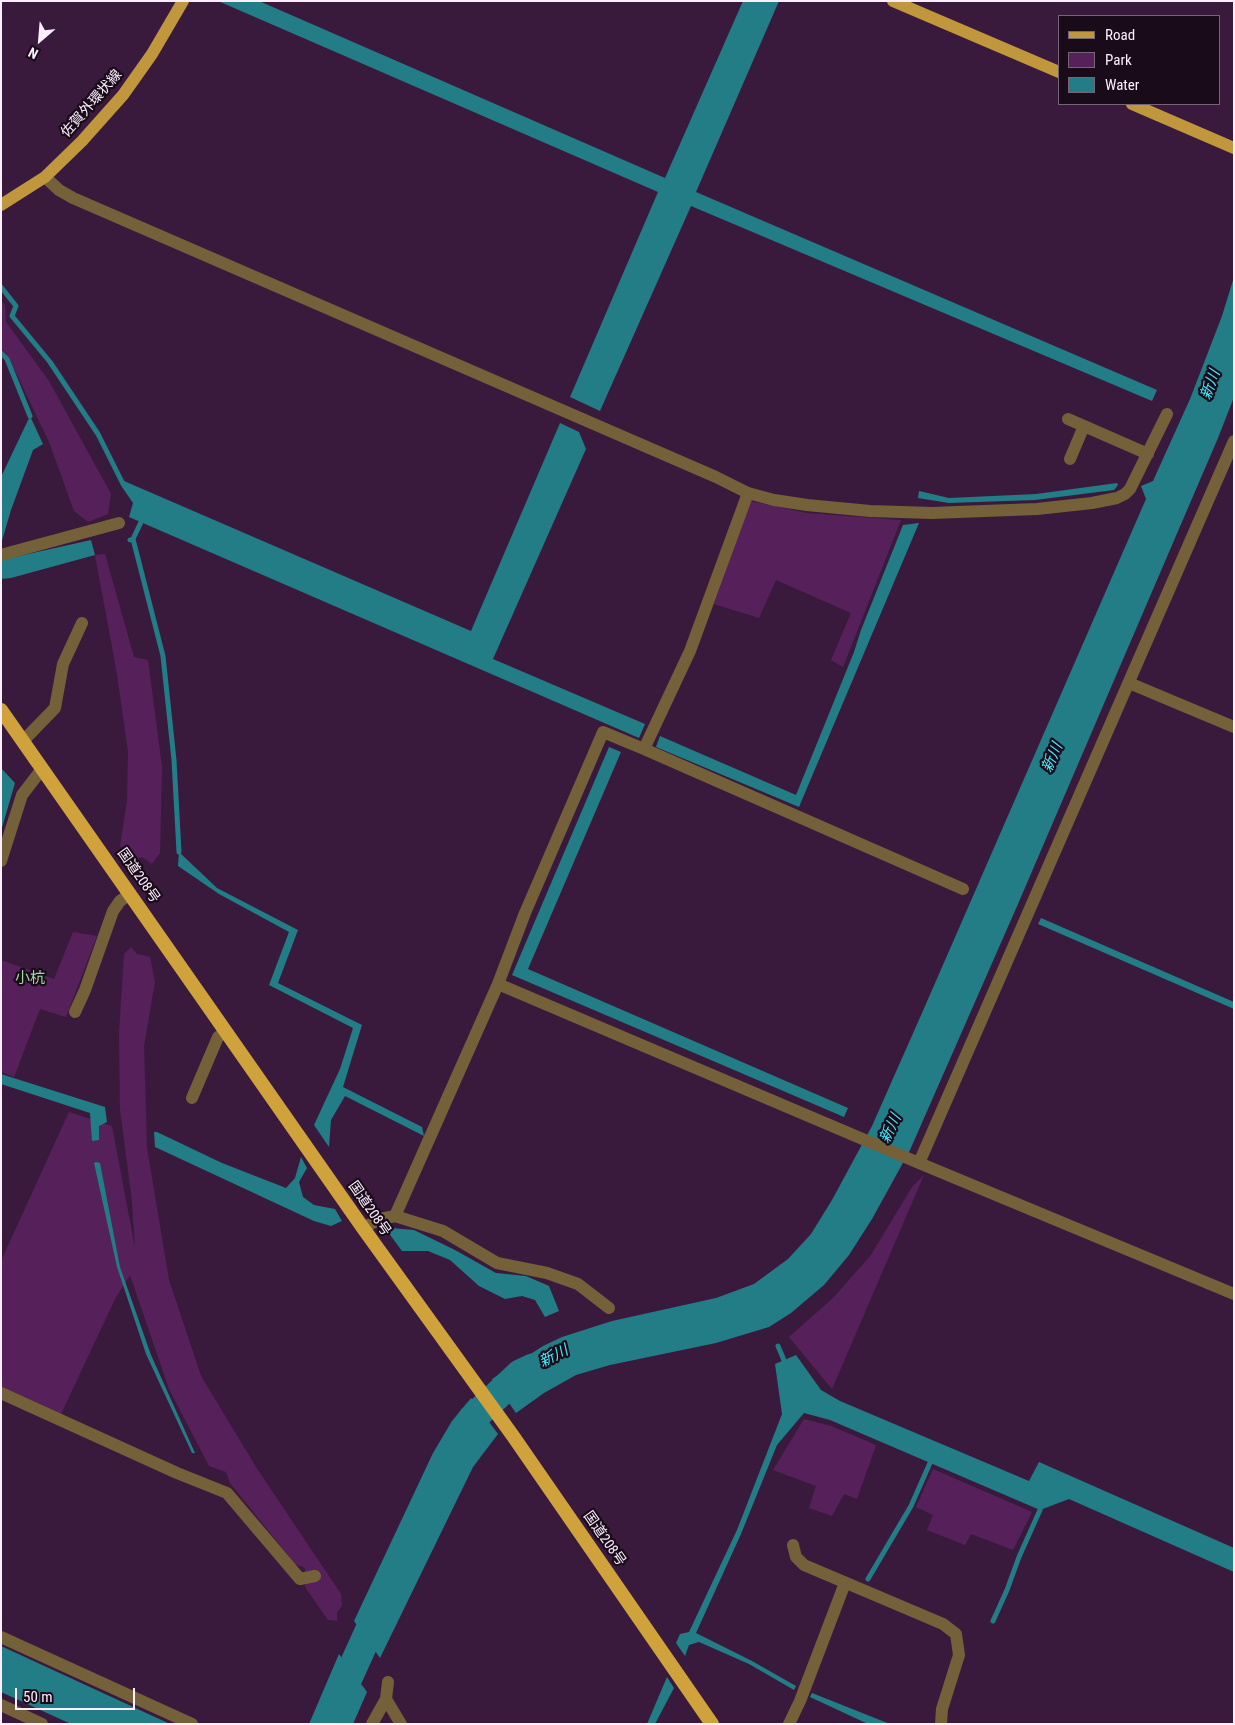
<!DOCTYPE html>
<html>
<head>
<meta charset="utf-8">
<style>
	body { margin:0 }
	#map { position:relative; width:1235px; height:1725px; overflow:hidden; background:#3a1a3c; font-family:"Roboto Condensed",sans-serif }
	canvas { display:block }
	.frame { position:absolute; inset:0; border:2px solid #fceffd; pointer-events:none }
	.legend { position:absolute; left:1058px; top:15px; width:162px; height:90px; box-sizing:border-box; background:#190b1a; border:1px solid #746675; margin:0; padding:6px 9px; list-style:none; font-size:15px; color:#fceffd }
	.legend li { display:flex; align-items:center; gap:10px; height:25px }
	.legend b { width:25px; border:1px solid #746675 }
	.north { position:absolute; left:15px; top:15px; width:50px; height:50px; -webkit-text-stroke:4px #190b1a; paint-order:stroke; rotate:207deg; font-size:14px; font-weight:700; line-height:20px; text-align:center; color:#fceffd }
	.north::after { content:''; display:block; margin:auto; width:18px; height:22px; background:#fceffd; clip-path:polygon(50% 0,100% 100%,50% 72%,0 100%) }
	.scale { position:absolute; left:15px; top:1688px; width:120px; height:22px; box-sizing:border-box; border:2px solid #fceffd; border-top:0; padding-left:6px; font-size:15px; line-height:18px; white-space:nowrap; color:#fceffd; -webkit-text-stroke:4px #190b1a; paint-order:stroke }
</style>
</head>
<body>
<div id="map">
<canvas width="1235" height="1725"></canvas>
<div class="frame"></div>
<ul class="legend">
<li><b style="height:6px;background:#c0973d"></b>Road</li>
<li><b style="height:14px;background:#56215b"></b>Park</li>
<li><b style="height:14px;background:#227d86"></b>Water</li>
</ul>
<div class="north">N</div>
<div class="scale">50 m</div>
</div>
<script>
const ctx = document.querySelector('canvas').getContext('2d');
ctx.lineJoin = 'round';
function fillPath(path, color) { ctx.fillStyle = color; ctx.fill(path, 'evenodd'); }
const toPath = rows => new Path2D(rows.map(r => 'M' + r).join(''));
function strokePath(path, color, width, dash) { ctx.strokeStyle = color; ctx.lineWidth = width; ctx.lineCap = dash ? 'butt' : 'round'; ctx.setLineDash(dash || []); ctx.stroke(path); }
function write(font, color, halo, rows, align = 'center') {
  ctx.font = font + ' "Roboto Condensed","Noto Sans JP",sans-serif'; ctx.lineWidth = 4.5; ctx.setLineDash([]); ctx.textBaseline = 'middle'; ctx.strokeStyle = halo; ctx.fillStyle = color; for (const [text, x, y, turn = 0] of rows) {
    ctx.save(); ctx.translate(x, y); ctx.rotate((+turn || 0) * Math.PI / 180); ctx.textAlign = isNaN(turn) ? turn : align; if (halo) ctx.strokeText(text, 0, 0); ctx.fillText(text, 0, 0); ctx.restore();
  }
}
fillPath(toPath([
	[1,301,5,305,6,322,49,381,111,494,108,514,88,522,74,511,49,442,9,358,1,348],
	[750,501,807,513,901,520,843,667,831,660,851,613,776,580,759,618,714,604],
	[105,554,134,657,148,660,162,767,160,853,152,864,142,857,133,861,120,846,127,801,128,752,117,674,95,555],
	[73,932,97,936,66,1017,40,1009,14,1077,1,1072,1,960,54,979],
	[131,947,137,954,150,957,155,982,144,1046,147,1148,169,1280,201,1376,256,1467,341,1594,342,1606,337,1612,337,1621,328,1620,305,1587,305,1568,295,1564,230,1483,226,1472,209,1466,169,1389,130,1275,116,1297,61,1414,1,1387,1,1261,69,1112,112,1126,135,1248,132,1201,120,1109,119,1034,124,954],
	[924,1175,832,1389,789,1337,833,1298,871,1255,912,1187],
	[804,1419,831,1426,876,1445,857,1499,844,1494,832,1516,809,1508,816,1486,773,1470],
	[933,1469,1032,1512,1013,1550,971,1534,965,1545,927,1530,933,1515,916,1507]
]), '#56215b');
fillPath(toPath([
	[218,1,259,1,665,178,743,1,779,1,696,192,1157,390,1152,401,691,206,600,411,570,397,658,192],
	[1234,277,1234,397,1218,438,1018,904,910,1150,872,1219,849,1255,824,1285,791,1313,769,1327,716,1343,610,1365,576,1375,544,1393,516,1413,492,1379,543,1346,562,1337,612,1321,716,1298,754,1284,788,1259,811,1234,832,1200,872,1126,922,1013,1146,499,1141,486,1153,481,1190,399,1222,316],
	[30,416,43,444,33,450,11,510,1,544,1,477],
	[560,423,579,432,586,449,493,659,645,724,639,738,129,517,133,503,120,484,124,481,471,631],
	[1117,483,1118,485,1114,490,1035,500,949,503,918,498,919,491,949,498,1036,494],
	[919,523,799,807,656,747,660,736,796,795,854,652,861,630,903,525],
	[91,540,95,555,11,578,1,579,1,560],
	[609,747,621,752,528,969,848,1108,844,1117,512,975],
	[1,768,15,783,1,831],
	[179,852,217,888,298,930,278,983,362,1025,343,1087,422,1127,424,1136,345,1096,331,1120,329,1147,314,1125,340,1069,353,1028,269,985,289,932,219,894,178,866],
	[1041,918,1234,1002,1234,1009,1038,924],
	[1,1074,105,1107,107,1122,99,1126,99,1140,92,1141,90,1113,1,1084],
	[154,1132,157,1132,222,1163,286,1188,295,1178,301,1157,307,1168,299,1182,303,1197,314,1205,335,1209,342,1221,331,1226,314,1221,155,1147],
	[96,1162,100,1163,120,1267,151,1355,195,1453,192,1453,146,1354,117,1267,94,1163],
	[391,1228,414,1230,455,1250,496,1273,526,1276,549,1286,559,1311,545,1317,535,1300,522,1296,505,1299,479,1286,450,1260,428,1251,402,1251,388,1232],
	[796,1355,821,1390,840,1401,1029,1481,1039,1462,1234,1548,1234,1572,1069,1499,1040,1510,830,1420,804,1413,777,1445,741,1534,696,1633,752,1661,796,1686,794,1690,749,1664,699,1642,689,1645,685,1656,676,1643,680,1634,689,1632,737,1530,782,1414,775,1364],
	[471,1398,498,1434,473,1467,380,1658,354,1621,433,1453,452,1421],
	[1,1646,170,1724,71,1724,1,1692],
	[339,1654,367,1692,353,1724,309,1724],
	[667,1677,674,1688,655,1724,647,1724],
	[812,1693,890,1724,868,1724,810,1697]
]), '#227d86');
strokePath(toPath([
	[1,287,16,306,12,316,50,362,98,434,122,482,126,486],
	[1,353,7,359,30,416],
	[133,539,163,656,174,760,179,852],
	[130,540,133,539,143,518],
	[778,1346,786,1365],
	[868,1579,911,1506,930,1463],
	[993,1621,1007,1590,1019,1557,1040,1510]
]), '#227d86', 5);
strokePath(toPath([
	[457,1442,473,1418,520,1374,533,1368],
	[327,1724,382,1603]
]), '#227d86', 29);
strokePath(toPath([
	[45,177,59,190,73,198,716,477,748,493,774,500,807,505,870,511,932,513,1037,509,1092,503,1117,498,1125,494,1130,489,1167,414],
	[1068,419,1148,454],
	[1070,459,1084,426],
	[1,555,119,523],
	[1129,683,1234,727],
	[23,741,55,708,63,664,82,623],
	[644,749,963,889],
	[1,861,22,795,42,769],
	[498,984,525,913,603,732,644,749,690,651,748,493],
	[75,1012,85,990,113,911,120,901,130,894],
	[192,1098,218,1037,226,1031],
	[919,1163,1234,441],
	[395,1216,443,1231,497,1263,547,1273,578,1284,609,1308],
	[363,1228,380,1219,395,1216,498,984,919,1163,1234,1294],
	[1,1393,177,1473,227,1493,300,1579,315,1576],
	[793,1545,796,1557,804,1565,943,1624,956,1634,959,1655,942,1709,941,1724],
	[1,1637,192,1724],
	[386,1699,401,1724],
	[1,1705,42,1724],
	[372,1724,386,1699,388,1682],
	[789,1724,800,1701,845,1583]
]), '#746139', 12);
strokePath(toPath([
	[893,1,1059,72],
	[1132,104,1234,148],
	[1,205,45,177,82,141,123,95,152,54,183,1]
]), '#c0973d', 12);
strokePath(toPath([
	[1,710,363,1228,513,1436,712,1724]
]), '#cfa23c', 14);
write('14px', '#fceffd', '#190b1a', [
	["佐賀外環状線",92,104,-49],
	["国道208号",138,876,55],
	["国道208号",369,1209,55],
	["国道208号",604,1539,55]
]);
write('italic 15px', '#46eefe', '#190b1a', [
	["新川",1211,385,-70],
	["新川",1053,758,-67],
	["新川",891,1129,-65],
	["新川",554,1357,-27]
]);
write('15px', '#a0da9f', '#190b1a', [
	["小杭",30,979]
]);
</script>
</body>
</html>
